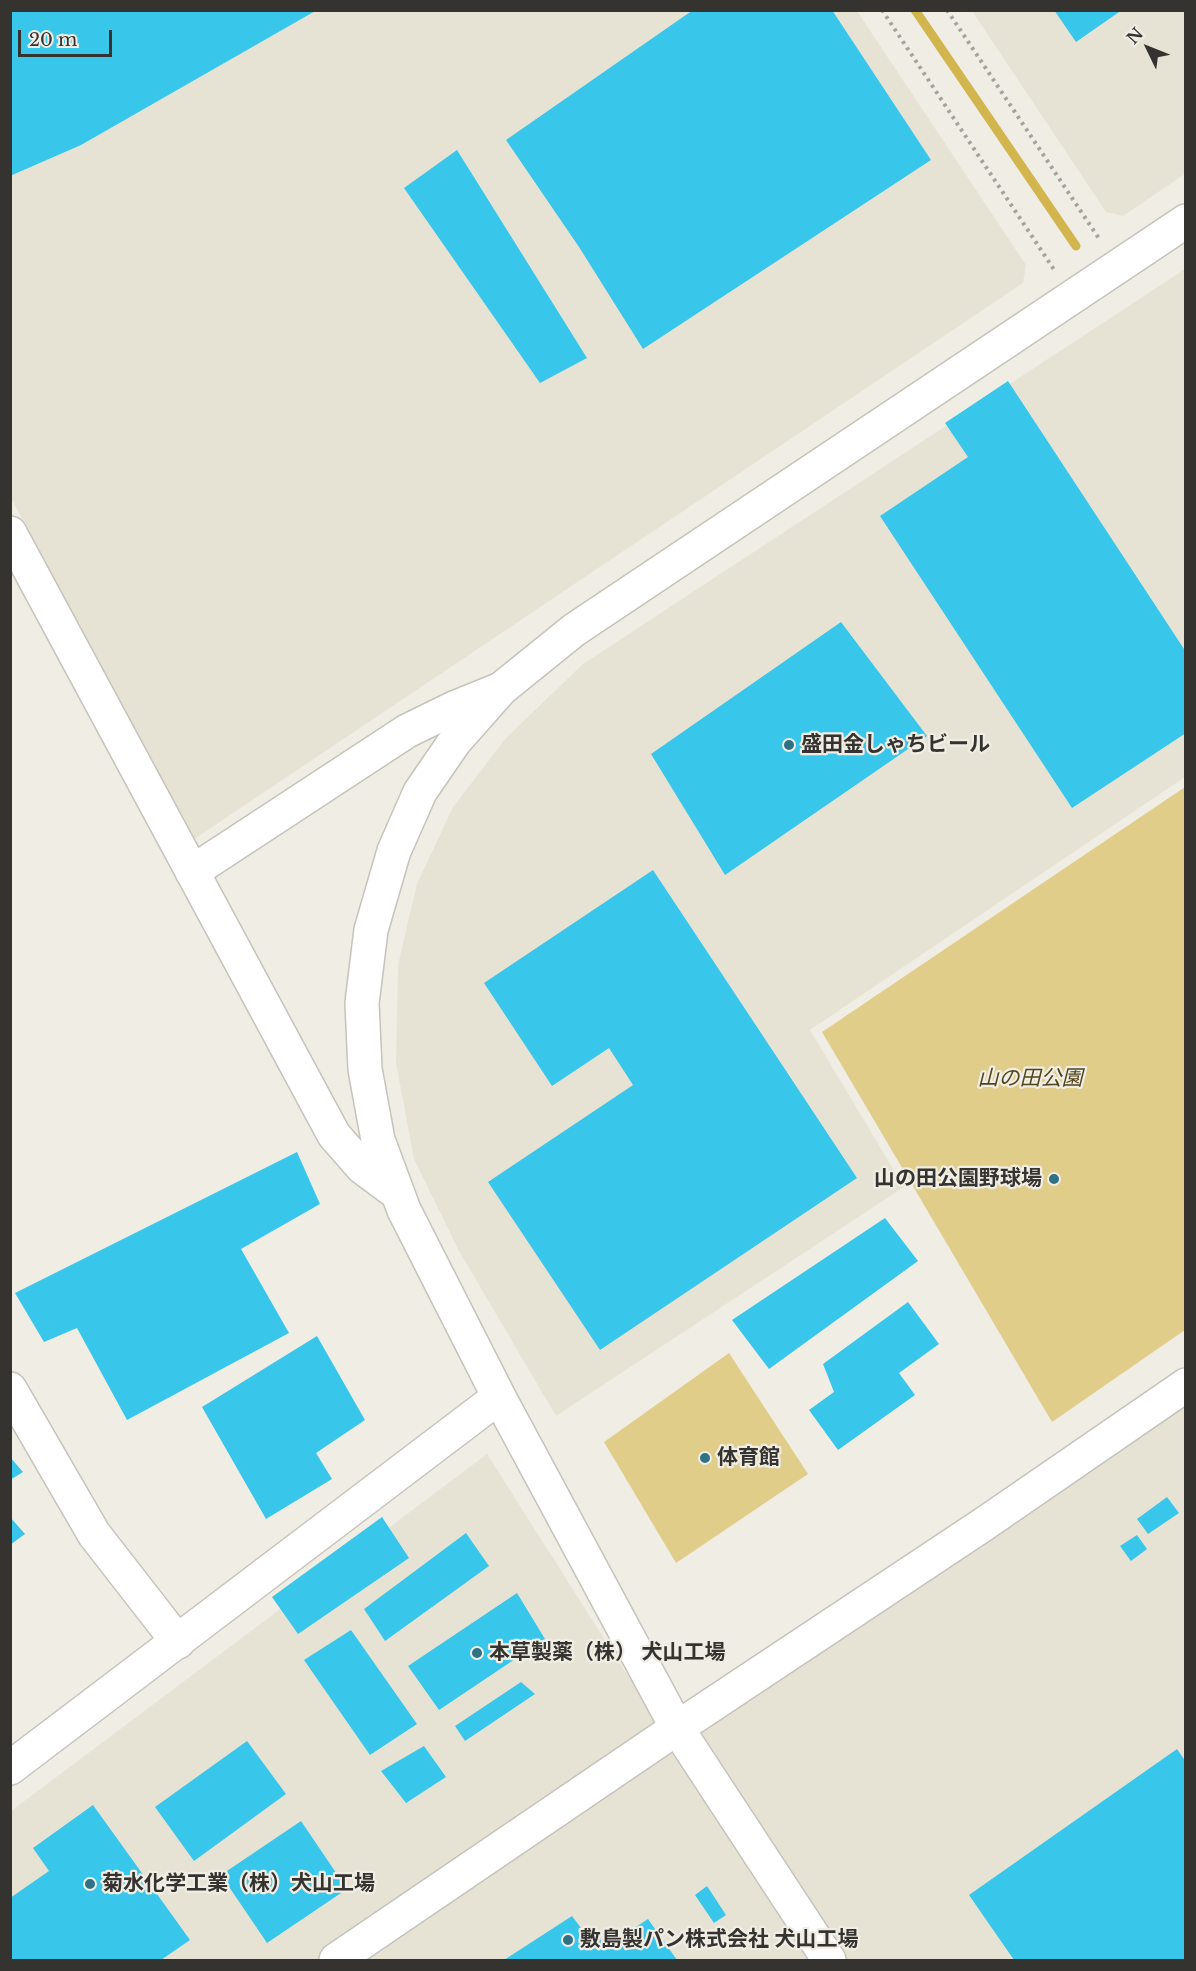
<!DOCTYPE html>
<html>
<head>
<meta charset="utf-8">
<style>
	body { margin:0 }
	#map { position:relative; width:1196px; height:1971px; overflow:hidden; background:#f0ede5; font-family:"Libre Baskerville",serif }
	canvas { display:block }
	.frame { position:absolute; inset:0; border:12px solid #34332f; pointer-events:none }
	.north { position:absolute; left:1118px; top:18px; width:60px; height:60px; -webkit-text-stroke:4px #f0ede5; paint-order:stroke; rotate:313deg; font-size:16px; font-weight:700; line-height:24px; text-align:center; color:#34332f }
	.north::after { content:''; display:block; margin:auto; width:21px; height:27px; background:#34332f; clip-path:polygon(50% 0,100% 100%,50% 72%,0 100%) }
	.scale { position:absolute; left:18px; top:30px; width:94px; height:27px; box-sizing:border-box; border:3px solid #34332f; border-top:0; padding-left:8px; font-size:18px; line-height:21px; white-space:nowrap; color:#34332f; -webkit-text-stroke:4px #f0ede5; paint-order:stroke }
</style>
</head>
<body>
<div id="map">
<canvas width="1196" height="1971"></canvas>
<div class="frame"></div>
<div class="north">N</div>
<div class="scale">20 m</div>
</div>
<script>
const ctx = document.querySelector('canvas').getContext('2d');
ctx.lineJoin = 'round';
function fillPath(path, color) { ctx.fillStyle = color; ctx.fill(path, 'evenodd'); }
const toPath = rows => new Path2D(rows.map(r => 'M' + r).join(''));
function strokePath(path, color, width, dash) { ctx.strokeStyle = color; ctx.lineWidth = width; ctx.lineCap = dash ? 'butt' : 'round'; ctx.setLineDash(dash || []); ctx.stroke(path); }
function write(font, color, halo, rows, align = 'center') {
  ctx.font = font + ' "Libre Baskerville","Noto Sans JP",serif'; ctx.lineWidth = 4.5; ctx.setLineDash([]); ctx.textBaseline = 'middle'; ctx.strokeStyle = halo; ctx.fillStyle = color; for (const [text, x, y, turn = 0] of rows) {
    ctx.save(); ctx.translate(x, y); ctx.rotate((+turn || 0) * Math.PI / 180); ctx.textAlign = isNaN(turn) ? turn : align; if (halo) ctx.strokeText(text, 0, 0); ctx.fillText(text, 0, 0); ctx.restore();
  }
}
fillPath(toPath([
	[10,11,857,11,1026,265,1023,283,193,840,11,498],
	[972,11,1185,11,1185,174,1123,216,1106,212],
	[1185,269,1185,777,810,1030,904,1187,556,1416,459,1251,414,1159,396,1063,398,965,417,884,453,807,506,738,583,664],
	[1185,1385,1185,1960,829,1960,677,1728],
	[487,1454,808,1960,11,1960,11,1811]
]), '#e7e3d4');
fillPath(toPath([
	[1185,787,1185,1330,1052,1422,822,1032],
	[729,1353,808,1474,676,1563,604,1442]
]), '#e1cd8a');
strokePath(toPath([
	[915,10,1076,246]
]), '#d3b54e', 9);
fillPath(toPath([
	[10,10,317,10,81,145,10,176],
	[693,10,832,10,931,160,643,349,579,247,506,140],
	[1054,10,1122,10,1076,42],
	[457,150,587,358,540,383,404,188],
	[1008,381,1186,652,1186,733,1072,808,880,516,968,457,945,423],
	[841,622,927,736,725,875,651,754],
	[653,870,857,1178,600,1350,488,1182,633,1085,609,1048,552,1086,484,983],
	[297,1152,320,1204,241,1249,289,1333,127,1420,77,1328,44,1342,15,1293],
	[885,1218,918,1261,769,1369,732,1320],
	[908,1302,939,1344,899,1373,915,1395,838,1450,809,1410,834,1392,823,1364],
	[317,1336,365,1420,316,1453,332,1479,266,1519,202,1407],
	[10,1457,23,1472,10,1480],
	[1167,1497,1179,1513,1148,1534,1137,1519],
	[10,1517,25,1534,10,1545],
	[382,1517,409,1558,298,1634,272,1597],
	[466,1533,489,1566,385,1641,364,1609],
	[1137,1535,1147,1549,1131,1561,1120,1546],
	[517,1593,545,1639,439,1710,408,1666],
	[351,1630,417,1724,370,1755,304,1660],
	[521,1682,535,1694,465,1741,455,1726],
	[247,1741,286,1794,194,1861,155,1807],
	[424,1746,446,1777,406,1803,381,1771],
	[1177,1749,1186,1762,1186,1960,1014,1960,969,1895],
	[93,1805,190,1940,161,1960,10,1960,10,1898,49,1871,33,1848],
	[301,1821,347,1889,267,1943,221,1875],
	[707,1886,726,1915,714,1923,695,1895],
	[572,1916,584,1932,592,1927,605,1947,648,1919,677,1960,504,1960]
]), '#38c7eb');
const minor = toPath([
	[10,533,334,1135,362,1167,397,1193],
	[192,872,407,731,454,708,501,689],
	[10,1389,94,1534,178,1642],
	[10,1768,499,1397]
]);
const tertiary = toPath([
	[336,1960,677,1728,984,1524,1186,1385],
	[829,1960,677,1728,499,1397,404,1210,378,1140,365,1069,362,1003,371,930,394,851,420,792,455,741,501,689,574,630,1186,221]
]);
strokePath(minor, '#c5c3bb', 36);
strokePath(tertiary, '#c5c3bb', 36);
strokePath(toPath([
	[882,10,1055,271],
	[947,10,1100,240]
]), '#a5a39c', 4, [3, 4.5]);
strokePath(minor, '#fff', 33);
strokePath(tertiary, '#fff', 33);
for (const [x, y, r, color] of [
	[789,745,6,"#307285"],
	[1054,1179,6,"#307285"],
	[705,1458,6,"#307285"],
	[477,1653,6,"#307285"],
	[90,1884,6,"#307285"],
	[568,1940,6,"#307285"]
]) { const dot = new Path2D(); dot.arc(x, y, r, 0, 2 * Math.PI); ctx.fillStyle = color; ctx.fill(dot); strokePath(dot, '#f0ede5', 2); }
write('bold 21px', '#34332f', '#f0ede5', [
	["盛田金しゃちビール",801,745],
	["山の田公園野球場",1042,1179,"right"],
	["体育館",717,1458],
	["本草製薬（株） 犬山工場",489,1653],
	["菊水化学工業（株）犬山工場",102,1884],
	["敷島製パン株式会社 犬山工場",580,1940]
], 'left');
write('italic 21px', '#52451b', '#f0ede5', [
	["山の田公園",1030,1079]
]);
</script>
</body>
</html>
